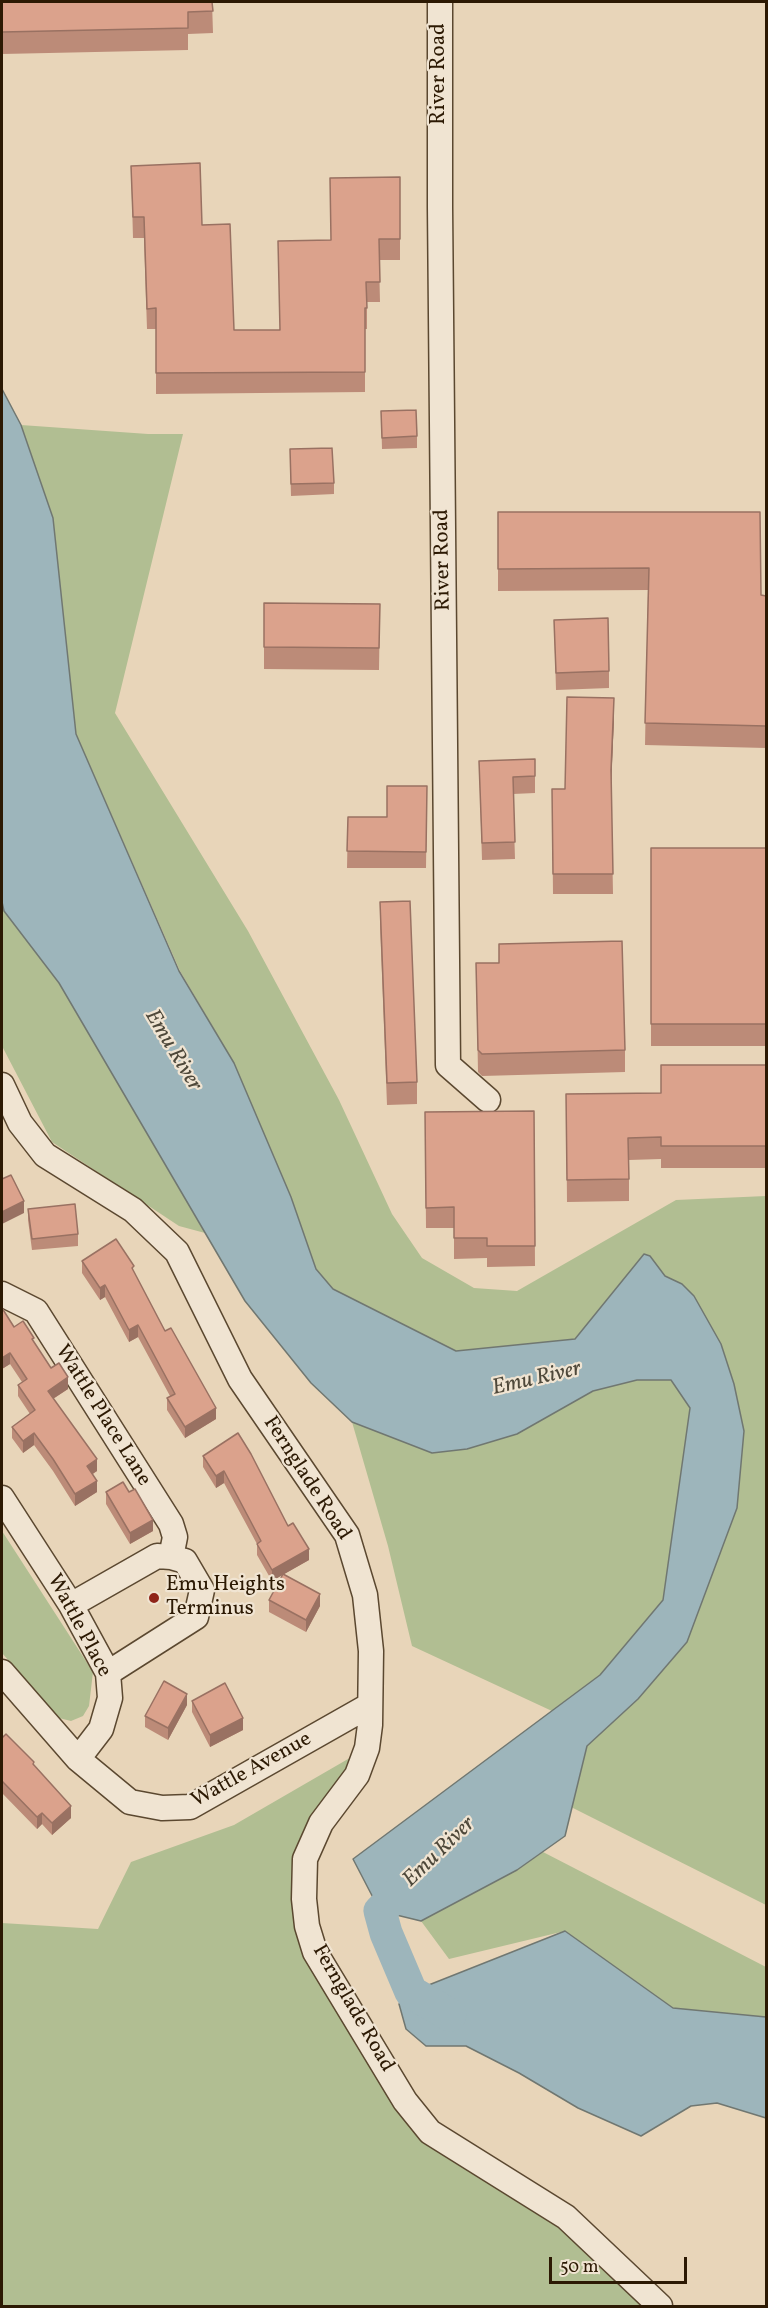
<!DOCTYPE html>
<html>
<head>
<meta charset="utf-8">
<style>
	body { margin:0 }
	#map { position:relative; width:768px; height:2308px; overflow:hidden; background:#e8d5b9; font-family:Vollkorn,serif }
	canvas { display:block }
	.frame { position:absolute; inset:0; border:3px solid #2c1903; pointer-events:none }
	.scale { position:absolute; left:549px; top:2257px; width:138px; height:27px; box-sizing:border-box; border:3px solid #2c1903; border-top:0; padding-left:8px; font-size:18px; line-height:21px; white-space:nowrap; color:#2c1903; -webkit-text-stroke:4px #f0e4d2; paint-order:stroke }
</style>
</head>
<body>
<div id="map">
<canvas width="768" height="2308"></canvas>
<div class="frame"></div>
<div class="scale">50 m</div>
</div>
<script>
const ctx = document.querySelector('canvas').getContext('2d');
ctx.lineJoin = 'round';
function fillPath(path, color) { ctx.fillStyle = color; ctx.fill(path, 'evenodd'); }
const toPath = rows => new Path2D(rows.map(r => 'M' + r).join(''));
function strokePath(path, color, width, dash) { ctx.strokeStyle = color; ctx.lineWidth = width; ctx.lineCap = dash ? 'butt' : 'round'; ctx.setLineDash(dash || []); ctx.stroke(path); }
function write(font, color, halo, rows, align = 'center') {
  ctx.font = font + ' Vollkorn,serif'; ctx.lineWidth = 4.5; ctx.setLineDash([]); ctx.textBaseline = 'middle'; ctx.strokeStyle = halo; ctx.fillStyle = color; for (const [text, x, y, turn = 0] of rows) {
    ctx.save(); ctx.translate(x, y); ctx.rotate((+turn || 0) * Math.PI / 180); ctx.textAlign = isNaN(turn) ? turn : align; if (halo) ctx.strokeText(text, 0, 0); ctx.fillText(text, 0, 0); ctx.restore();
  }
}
fillPath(toPath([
	[21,425,148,434,183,434,115,713,248,931,339,1100,392,1214,422,1258,474,1288,517,1291,676,1200,766,1196,766,1905,571,1807,587,1746,638,1699,687,1642,744,1431,734,1384,721,1344,682,1284,665,1277,650,1256,644,1254,575,1339,456,1351,333,1289,316,1269,291,1197,234,1063,180,971,76,734,53,518],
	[2,902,4,911,59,983,205,1233,179,1226,52,1142,2,1046],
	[637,1380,671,1380,690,1408,663,1600,600,1675,552,1711,412,1646,388,1546,352,1422,432,1453,517,1434,593,1391],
	[2,1531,93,1672,89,1706,83,1716,71,1721,59,1718,2,1653],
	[367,1748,321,1823,307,1926,405,2101,566,2217,660,2306,2,2306,2,1923,98,1929,131,1862,234,1825],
	[543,1852,766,1967,766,2017,673,2008,565,1931,449,1959,421,1921,517,1870]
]), '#b1be92');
const water = toPath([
	[2,389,21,425,53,518,76,734,179,971,234,1063,291,1197,316,1269,333,1289,456,1351,575,1339,644,1254,650,1256,665,1276,682,1284,694,1296,721,1344,734,1384,744,1431,737,1508,687,1642,638,1699,587,1746,565,1836,517,1870,421,1921,380,1911,353,1859,600,1675,663,1600,690,1408,671,1380,637,1380,593,1391,517,1434,467,1449,432,1453,352,1422,311,1383,245,1301,59,983,4,911,2,902,2,389],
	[565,1931,673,2008,766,2017,766,2118,717,2103,691,2106,641,2136,578,2108,519,2073,466,2046,426,2046,406,2029,399,2004,411,1992,565,1931]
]);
fillPath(water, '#9db5bb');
strokePath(water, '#707771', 1.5);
strokePath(toPath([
	[411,1881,380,1911,386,1933,411,1992,450,2015]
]), '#9db5bb', 33);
const minor = toPath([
	[440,2,440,207,448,1065,488,1100],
	[2,1085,20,1123,45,1155,133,1210,177,1252,240,1379,347,1535,365,1595,371,1651,370,1725,367,1748,357,1775,321,1823,305,1859,304,1899,307,1926,315,1952,405,2101,430,2132,566,2217,660,2306],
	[2,1294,36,1311,171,1524,175,1537,171,1557,157,1556,71,1605],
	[2,1498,71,1605,108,1673,110,1698,101,1729,78,1759],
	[2,1672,78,1759,130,1802,162,1808,190,1807,370,1705],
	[108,1673,196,1617,202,1590,185,1561,171,1557]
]);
strokePath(minor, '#5b4830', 27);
strokePath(minor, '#f0e4d2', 24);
fillPath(toPath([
	[2,2,212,2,213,33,188,34,188,50,2,54],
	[131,166,202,225,234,330,279,330,331,240,400,177,400,260,379,260,380,302,367,302,367,329,365,329,365,392,156,394,156,329,147,329,144,238,133,238],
	[381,411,417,436,417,448,382,449],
	[290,461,334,483,334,494,291,496],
	[498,512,761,595,766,596,766,748,645,745,648,590,498,591],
	[264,603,380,604,379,670,264,669],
	[554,620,609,671,609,688,556,690],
	[614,718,611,784,613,894,553,894,552,789,565,789],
	[479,761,535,776,535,793,513,794,515,859,482,860],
	[427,786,426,868,347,868,348,817,387,817],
	[651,848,766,848,766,1046,651,1046],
	[380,902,417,1082,417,1104,387,1105,380,924],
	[499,944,625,1050,625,1072,482,1076,478,1072,476,963,499,963],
	[766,1065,766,1168,661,1168,661,1159,629,1160,629,1201,567,1202,566,1094,661,1093],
	[534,1111,535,1266,487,1267,487,1258,454,1259,454,1228,426,1228,425,1112],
	[28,1209,78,1234,78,1246,32,1250,28,1220],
	[82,1261,134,1273,165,1331,216,1419,185,1438,167,1410,167,1398,170,1396,138,1337,129,1342,105,1297,100,1300,82,1273],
	[2,1308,14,1327,34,1343,51,1368,68,1389,53,1399,97,1471,93,1474,97,1492,75,1506,53,1471,34,1445,23,1453,12,1438,12,1427,30,1414,18,1396,18,1385,22,1382,10,1364,2,1369],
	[238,1433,288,1526,309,1560,284,1574,320,1606,306,1632,269,1612,269,1600,282,1575,272,1581,257,1555,257,1544,224,1483,216,1488,203,1467,203,1456],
	[106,1492,153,1531,130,1544,106,1504],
	[192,1701,243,1730,210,1747,192,1712],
	[187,1705,168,1740,145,1727,145,1716],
	[2,1735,34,1765,71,1818,52,1835,42,1824,37,1829,2,1793]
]), '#bc8b78');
fillPath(toPath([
	[614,698,614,718,611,790,611,770],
	[24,1201,24,1213,2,1224,2,1212],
	[105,1285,105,1297,100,1300,100,1288],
	[138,1325,138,1337,129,1342,129,1330],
	[10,1353,10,1364,2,1369,2,1358],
	[68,1377,68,1389,48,1402,48,1391],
	[216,1408,216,1419,185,1438,185,1427],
	[34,1433,34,1445,23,1453,23,1441],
	[97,1459,97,1471,87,1477,87,1466],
	[224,1471,224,1483,216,1488,216,1476],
	[97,1481,97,1492,75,1506,75,1494],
	[153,1520,153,1531,130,1544,130,1533],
	[309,1549,309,1560,272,1581,272,1570],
	[320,1594,320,1606,306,1632,306,1620],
	[187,1694,187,1705,168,1740,168,1728],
	[243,1718,243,1730,210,1747,210,1735],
	[71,1806,71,1818,52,1835,52,1823],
	[42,1813,42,1824,37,1829,37,1817]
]), '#997162');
const building = toPath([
	[2,2,212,2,213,11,188,12,188,28,2,32,2,2],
	[200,163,202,225,230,224,234,330,280,330,278,241,331,240,330,178,400,177,400,239,379,239,380,282,366,282,367,308,365,308,365,372,156,373,156,308,147,309,144,217,133,217,131,166,200,163],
	[416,410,417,436,382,438,381,411,416,410],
	[332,448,334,483,291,484,290,449,332,448],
	[498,512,760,512,761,595,766,596,766,726,645,723,649,568,498,569,498,512],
	[264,603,380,604,379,648,264,647,264,603],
	[608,618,609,671,556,673,554,620,608,618],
	[567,697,614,698,611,770,613,874,553,874,552,789,565,789,567,697],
	[535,759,535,776,513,777,515,842,482,843,479,761,535,759],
	[387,786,427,786,426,852,347,851,348,817,387,817,387,786],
	[651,848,766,848,766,1024,651,1024,651,848],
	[410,901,417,1082,387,1083,380,902,410,901],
	[622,941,625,1050,482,1054,478,1050,476,963,499,963,499,944,622,941],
	[661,1065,766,1065,766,1146,661,1146,661,1137,628,1138,629,1179,567,1180,566,1094,661,1093,661,1065],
	[534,1111,535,1246,487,1246,487,1238,454,1238,454,1207,426,1208,425,1112,534,1111],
	[11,1175,24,1201,2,1212,2,1179,11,1175],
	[75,1204,78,1234,32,1239,28,1209,75,1204],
	[116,1239,134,1266,132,1268,165,1331,171,1328,216,1408,185,1427,167,1398,175,1394,138,1325,129,1330,105,1285,100,1288,82,1261,116,1239],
	[2,1308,14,1327,23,1321,34,1338,32,1339,51,1368,59,1363,68,1377,48,1391,97,1459,87,1466,97,1481,75,1494,53,1459,34,1433,23,1441,12,1427,35,1410,18,1385,27,1379,10,1353,2,1358,2,1308],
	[238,1433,251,1454,288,1526,293,1523,309,1549,272,1570,257,1544,261,1541,224,1471,216,1476,203,1456,238,1433],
	[123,1482,129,1492,135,1489,153,1520,130,1533,106,1492,123,1482],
	[283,1574,320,1594,306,1620,269,1600,283,1574],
	[164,1681,187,1694,168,1728,145,1716,164,1681],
	[225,1683,243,1718,210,1735,192,1701,225,1683],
	[6,1734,34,1762,33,1764,71,1806,52,1823,42,1813,37,1817,2,1781,2,1735,3,1737,6,1734]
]);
fillPath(building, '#dba28c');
strokePath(building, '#997162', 1.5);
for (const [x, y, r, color] of [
	[154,1598,6,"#8f2418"]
]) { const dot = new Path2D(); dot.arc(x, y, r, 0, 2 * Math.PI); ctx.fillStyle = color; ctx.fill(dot); strokePath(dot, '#f0e4d2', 2); }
write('21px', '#2c1903', '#f0e4d2', [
	["River Road",440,74,-90],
	["River Road",444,560,-91],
	["Wattle Place Lane",102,1416,58],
	["Fernglade Road",306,1479,57],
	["Wattle Place",78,1626,62],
	["Wattle Avenue",252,1771,-29],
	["Fernglade Road",352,2009,60]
]);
write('21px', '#2c1903', '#f0e4d2', [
	["Emu Heights",166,1586],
	["Terminus",166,1610]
], 'left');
write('italic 22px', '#4e483a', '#f0e4d2', [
	["Emu River",172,1051,59],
	["Emu River",537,1380,-13],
	["Emu River",440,1853,-44]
]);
</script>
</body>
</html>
